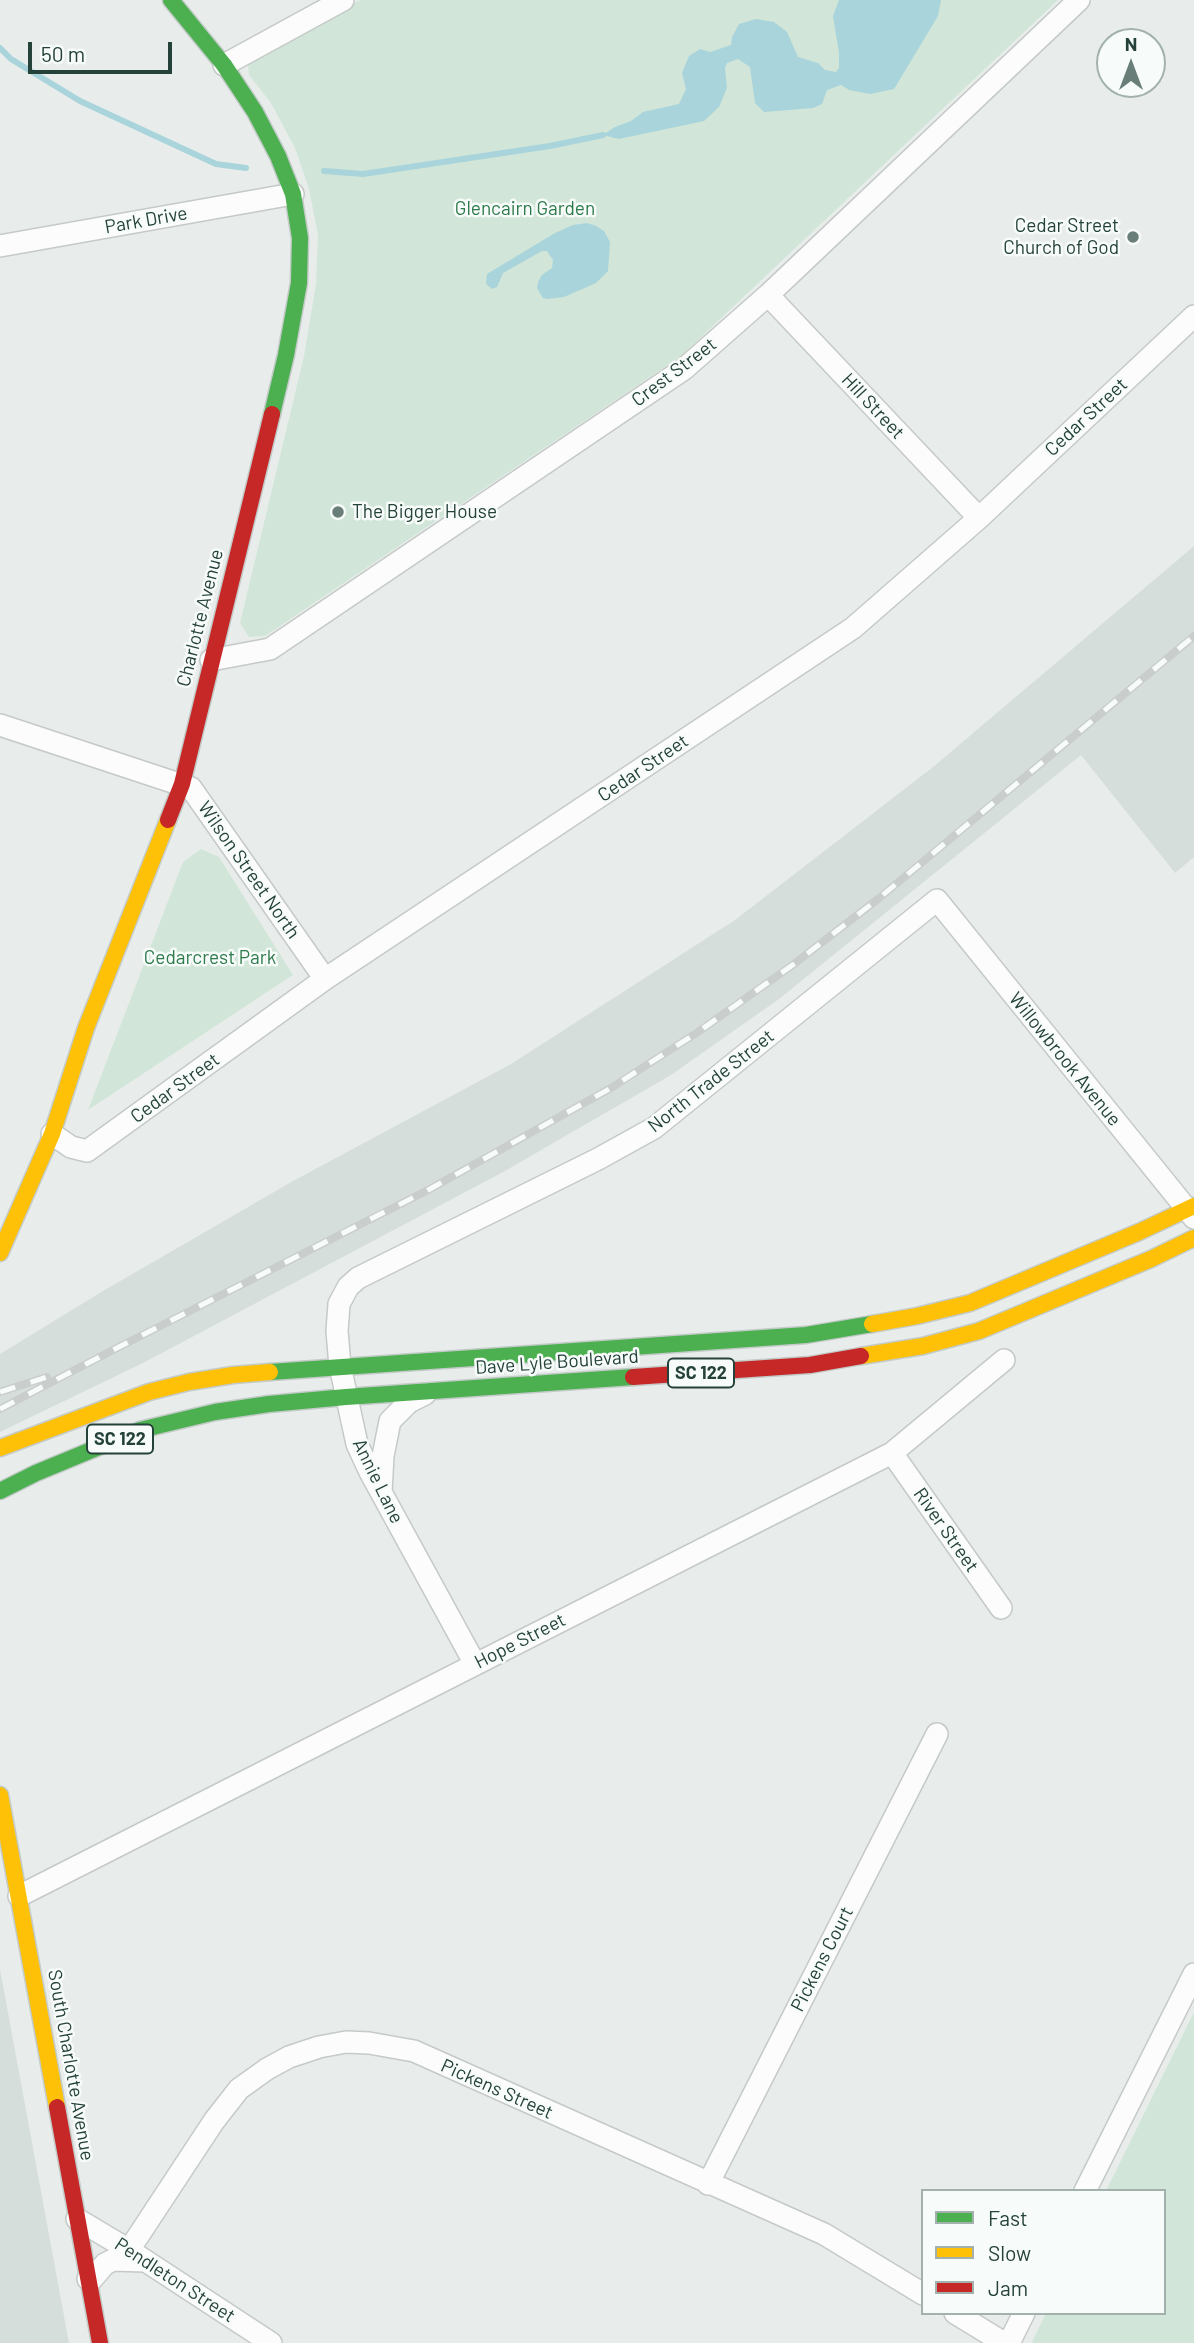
<!DOCTYPE html>
<html>
<head>
<meta charset="utf-8">
<style>
	body { margin:0 }
	#map { position:relative; width:1194px; height:2343px; overflow:hidden; background:#e8edeb; font-family:Barlow,sans-serif }
	canvas { display:block }
	.legend { position:absolute; left:921px; top:2189px; width:245px; height:126px; box-sizing:border-box; background:#f7fbf9; border:2px solid #a3b1ad; margin:0; padding:9px 12px; list-style:none; font-size:21px; color:#24423a }
	.legend li { display:flex; align-items:center; gap:14px; height:35px }
	.legend b { width:35px; border:2px solid #a3b1ad }
	.north { position:absolute; left:1096px; top:28px; width:70px; height:70px; box-sizing:border-box; background:#f7fbf9; border:2px solid #a3b1ad; border-radius:50%; rotate:0deg; font-size:19px; font-weight:700; line-height:28px; text-align:center; color:#24423a }
	.north::after { content:''; display:block; margin:auto; width:24px; height:32px; background:#697e78; clip-path:polygon(50% 0,100% 100%,50% 72%,0 100%) }
	.scale { position:absolute; left:28px; top:42px; width:144px; height:32px; box-sizing:border-box; border:4px solid #24423a; border-top:0; padding-left:9px; font-size:21px; line-height:24px; white-space:nowrap; color:#24423a; -webkit-text-stroke:5px #f7fbf9; paint-order:stroke }
</style>
</head>
<body>
<div id="map">
<canvas width="1194" height="2343"></canvas>
<ul class="legend">
<li><b style="height:9px;background:#4caf50"></b>Fast</li>
<li><b style="height:9px;background:#ffc107"></b>Slow</li>
<li><b style="height:9px;background:#c62828"></b>Jam</li>
</ul>
<div class="north">N</div>
<div class="scale">50 m</div>
</div>
<script>
const ctx = document.querySelector('canvas').getContext('2d');
ctx.lineJoin = 'round';
function fillPath(path, color) { ctx.fillStyle = color; ctx.fill(path, 'evenodd'); }
const toPath = rows => new Path2D(rows.map(r => 'M' + r).join(''));
function strokePath(path, color, width, dash) { ctx.strokeStyle = color; ctx.lineWidth = width; ctx.lineCap = dash ? 'butt' : 'round'; ctx.setLineDash(dash || []); ctx.stroke(path); }
function write(font, color, halo, rows, align = 'center') {
  ctx.font = font + ' Barlow,sans-serif'; ctx.lineWidth = 5; ctx.setLineDash([]); ctx.textBaseline = 'middle'; ctx.strokeStyle = halo; ctx.fillStyle = color; for (const [text, x, y, turn = 0] of rows) {
    ctx.save(); ctx.translate(x, y); ctx.rotate((+turn || 0) * Math.PI / 180); ctx.textAlign = isNaN(turn) ? turn : align; if (halo) ctx.strokeText(text, 0, 0); ctx.fillText(text, 0, 0); ctx.restore();
  }
}
fillPath(toPath([
	[1194,546,1194,857,1175,873,1081,755,779,999,671,1075,505,1171,143,1363,0,1432,0,1354,103,1291,293,1181,511,1064,735,920,933,767],
	[0,1969,69,2343,0,2343]
]), '#d6dedb');
fillPath(toPath([
	[360,0,1058,0,681,356,265,636,249,637,240,623,304,356,316,284,318,235,309,189,295,148,271,103,249,75,248,64,259,54],
	[201,849,219,857,293,975,88,1110,183,862],
	[1194,2012,1194,2343,1033,2343,1032,2342,1046,2313,1164,2313,1164,2191,1106,2191]
]), '#d1e6d8');
fillPath(toPath([
	[839,0,941,0,938,16,894,89,870,94,849,90,841,85,827,90,822,104,813,108,764,112,755,103,750,67,738,59,727,63,725,68,727,88,719,107,704,121,619,139,603,135,615,127,631,121,643,112,679,104,686,89,682,73,689,56,700,49,710,52,731,45,732,37,739,24,756,19,774,22,787,32,798,57,818,63,825,70,836,72,839,68,839,53,833,16],
	[587,223,596,226,604,231,610,242,608,271,596,283,564,297,548,299,543,298,537,288,538,282,542,275,552,268,553,260,547,251,542,251,503,273,497,287,492,289,486,284,487,274,555,233,573,225]
]), '#a9d4db');
strokePath(toPath([
	[0,48,11,59,80,101,216,164,246,168],
	[324,171,363,174,550,146,603,135]
]), '#a9d4db', 6);
const street = toPath([
	[224,65,343,0],
	[0,246,293,194],
	[768,295,979,518],
	[211,660,270,649,684,369,768,295,1079,0],
	[0,725,191,788,325,979],
	[52,1134,71,1147,87,1151,325,979,853,628,979,518,1194,316],
	[892,1453,1001,1608],
	[381,1492,383,1456,390,1421,409,1402,425,1394],
	[475,1664,370,1472,357,1444,340,1366,337,1331,339,1304,348,1287,358,1278,598,1159,654,1128,937,900,1194,1218],
	[19,1896,892,1453,1004,1360],
	[708,2184,937,1734],
	[1085,2191,1194,1974],
	[77,2219,129,2250,271,2343],
	[129,2250,214,2121,239,2089,267,2069,289,2057,319,2047,346,2042,369,2043,414,2051,824,2234,923,2294],
	[88,2279,92,2279,105,2264,113,2260,145,2261],
	[955,2313,1004,2343],
	[1009,2343,1024,2313]
]);
const fast = toPath([
	[171,0,224,65,255,112,278,156,293,194,300,238,299,283,286,355,272,414],
	[270,1372,806,1335,872,1324],
	[0,1491,36,1473,140,1430,215,1412,269,1404,346,1397,633,1377]
]);
const slow = toPath([
	[0,1253,52,1134,86,1028,168,820],
	[872,1324,917,1316,970,1303,1139,1232,1194,1206],
	[861,1356,923,1346,979,1331,1151,1259,1194,1238],
	[0,1448,149,1392,189,1382,233,1375,270,1372],
	[0,1795,57,2107]
]);
const jam = toPath([
	[168,820,182,784,272,414],
	[633,1377,810,1365,861,1356],
	[57,2107,100,2343]
]);
strokePath(street, '#c5cac8', 24);
strokePath(fast, '#c3cbc8', 19);
strokePath(slow, '#c3cbc8', 19);
strokePath(jam, '#c3cbc8', 19);
strokePath(street, '#fcfcfc', 21);
strokePath(fast, '#4caf50', 16);
strokePath(slow, '#ffc107', 16);
strokePath(jam, '#c62828', 16);
const rail = toPath([
	[0,1392,47,1377],
	[0,1409,113,1350,430,1189,611,1088,698,1032,794,964,878,899,1194,636]
]);
strokePath(rail, '#c9cdcc', 8);
strokePath(rail, '#f7fbf9', 5, [16]);
for (const [x, y, r, color] of [
	[1133,237,7,"#697e78"],
	[338,512,7,"#697e78"]
]) { const dot = new Path2D(); dot.arc(x, y, r, 0, 2 * Math.PI); ctx.fillStyle = color; ctx.fill(dot); strokePath(dot, '#f7fbf9', 2.5); }
for (const [x, y, w] of [
	[701,1373,66],
	[120,1439,66]
]) { const box = new Path2D(); box.roundRect(x - w / 2, y - 14.5, w, 29, 5); ctx.fillStyle = '#f7fbf9'; ctx.fill(box); strokePath(box, '#24423a', 2); }
write('bold 18px', '#24423a', null, [
	["SC 122",701,1373],
	["SC 122",120,1439]
]);
write('19px', '#2d7a4b', '#f7fbf9', [
	["Glencairn Garden",525,209],
	["Cedarcrest Park",210,958]
]);
write('19px', '#24423a', '#f7fbf9', [
	["Park Drive",146,220,-10],
	["Crest Street",674,372,-37],
	["Hill Street",873,406,47],
	["Cedar Street",1086,417,-43],
	["Charlotte Avenue",200,618,-76],
	["Cedar Street",643,768,-34],
	["Wilson Street North",249,870,55],
	["Willowbrook Avenue",1065,1059,51],
	["North Trade Street",711,1081,-38],
	["Cedar Street",175,1088,-36],
	["Dave Lyle Boulevard",557,1362,-4],
	["Annie Lane",378,1481,64],
	["River Street",946,1530,55],
	["Hope Street",520,1641,-27],
	["Pickens Court",822,1959,-63],
	["South Charlotte Avenue",71,2065,80],
	["Pickens Street",497,2089,24],
	["Pendleton Street",175,2280,33]
]);
write('19px', '#24423a', '#f7fbf9', [
	["Cedar Street",1119,226],
	["Church of God",1119,248],
	["The Bigger House",352,512,"left"]
], 'right');
</script>
</body>
</html>
